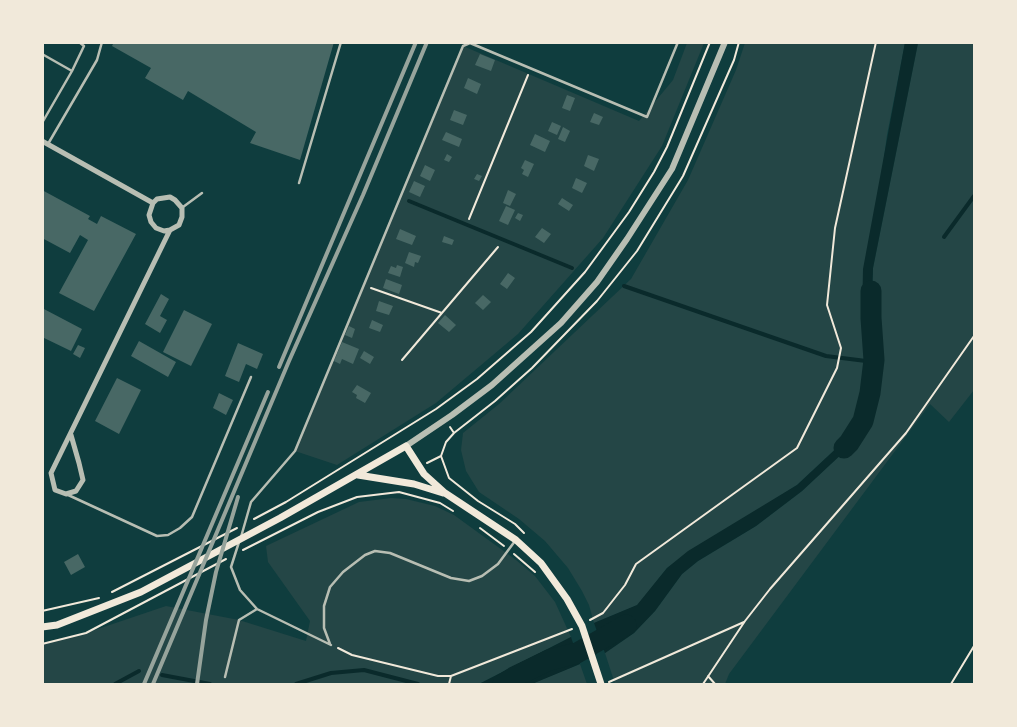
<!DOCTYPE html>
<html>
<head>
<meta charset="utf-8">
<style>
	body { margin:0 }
	#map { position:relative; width:1017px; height:727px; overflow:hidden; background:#0f3d3e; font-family:"PT Serif",serif }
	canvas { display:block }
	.frame { position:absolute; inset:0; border:44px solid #f1e9da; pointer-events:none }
</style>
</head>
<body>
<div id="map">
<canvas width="1017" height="727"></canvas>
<div class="frame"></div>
</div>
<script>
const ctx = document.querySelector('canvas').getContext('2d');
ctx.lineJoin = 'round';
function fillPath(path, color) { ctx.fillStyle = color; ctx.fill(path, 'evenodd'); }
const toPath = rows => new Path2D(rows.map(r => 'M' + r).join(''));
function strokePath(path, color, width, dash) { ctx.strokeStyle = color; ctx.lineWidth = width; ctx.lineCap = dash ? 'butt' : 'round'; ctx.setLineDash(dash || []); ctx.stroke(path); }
fillPath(toPath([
	[687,43,704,43,662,146,603,238,518,334,436,403,337,465,295,451,463,46,639,121,673,80],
	[745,43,905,43,887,135,862,319,866,361,862,394,855,422,842,443,797,485,667,568,638,605,594,623,589,605,582,591,568,568,545,541,519,519,479,492,466,471,461,450,463,433,499,404,631,279,688,180,736,70],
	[918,43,974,43,974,390,949,422,930,404,729,674,725,684,615,684,605,653,634,633,655,611,682,574,698,561,756,526,802,491,847,449,860,428,874,366,871,322,873,268],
	[391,498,406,499,435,506,454,515,516,560,535,576,555,602,571,637,479,684,43,684,42,644,86,633,166,606,239,620,306,641,310,621,268,562,266,546,359,502],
	[580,664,587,684,532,684,538,681]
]), '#244646');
fillPath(toPath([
	[905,42,918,43,873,268,871,322,874,366,860,428,847,449,802,491,756,526,698,561,682,574,655,611,634,633,605,653,594,623,637,605,667,568,688,551,797,485,842,443,855,422,862,394,866,361,862,319,863,269],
	[571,637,580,664,532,684,479,684]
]), '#0a2a2b');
strokePath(toPath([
	[409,201,572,268],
	[944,237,974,196],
	[624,286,826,356,866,361,874,360],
	[162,675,210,684],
	[115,684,139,671],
	[296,684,331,673,364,670,418,684]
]), '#0a2a2b', 4);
strokePath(toPath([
	[844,448,849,443,863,421,870,393,874,360,871,318,871,291],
	[503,684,514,677,549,660,577,653,626,625]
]), '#0a2a2b', 21);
fillPath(toPath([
	[114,42,334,42,300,160,250,143,256,132,188,91,183,100,145,78,151,68,112,46],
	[480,54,495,60,491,71,475,65],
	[468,78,481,84,477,94,464,88],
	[567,95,575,98,570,111,562,108],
	[454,110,467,115,463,125,450,120],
	[594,113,603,117,599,125,590,122],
	[552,122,561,126,557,135,548,131],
	[563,127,570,131,565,142,558,139],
	[446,132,462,139,459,147,442,140],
	[535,134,550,141,545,152,530,145],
	[447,154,452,157,449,162,444,160],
	[588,155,599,159,594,171,584,166],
	[525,160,534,164,528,177,522,174,524,170,521,168],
	[425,165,435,170,430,181,420,176],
	[477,174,482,176,479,181,474,179],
	[576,178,587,183,582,193,572,188],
	[414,181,425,186,420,197,409,192],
	[42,190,90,216,88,219,97,224,101,216,136,234,94,311,59,293,88,240,80,235,70,253,42,238],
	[508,190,516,194,510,206,503,203],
	[562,198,573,205,569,211,558,204],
	[506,206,515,210,508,225,499,221],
	[518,213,523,215,520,221,515,218],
	[542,228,551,234,544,243,535,237],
	[400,229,416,236,412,245,396,239],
	[444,236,454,240,452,245,442,242],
	[409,252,421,256,418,263,415,262,414,267,405,263],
	[397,265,403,267,400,277,388,273,391,266,396,268],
	[508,273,515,278,507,289,500,284],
	[386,279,402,285,399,294,383,288],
	[161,294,169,299,160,316,167,320,160,333,145,324],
	[483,295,491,302,483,310,475,303],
	[379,301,393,306,389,315,376,311],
	[42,308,82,329,71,351,42,337],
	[184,310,212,324,191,366,163,352],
	[445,315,456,325,449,332,438,323],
	[372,320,383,325,380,332,369,328],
	[349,326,355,329,352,338,345,335],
	[139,341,176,362,168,377,131,356],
	[342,342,359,349,353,364,342,359,340,364,334,361],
	[238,343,263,354,257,369,246,364,239,382,225,376],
	[78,345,85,348,80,358,73,354],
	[364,351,374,357,370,364,360,358],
	[117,378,141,390,119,434,95,421],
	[357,385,371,393,365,403,356,398,357,395,352,392],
	[219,393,233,400,226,415,213,408],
	[78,554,85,567,71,575,64,562]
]), '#486865');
strokePath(toPath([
	[469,219,528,75],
	[371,288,442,313],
	[402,360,498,247],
	[454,433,495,401,532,368,597,301,637,251,683,176,734,60,739,42],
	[441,456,449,478,478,501,515,524,524,533],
	[427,463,441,456,446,442,454,433,450,427],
	[254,519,286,502,436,409,477,379,531,332,585,272,629,212,654,172,667,147,710,42],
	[480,528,504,546],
	[243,550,318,512,357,497,399,492,440,503,453,511],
	[514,554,535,572],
	[112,592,237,528],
	[42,611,99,598],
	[590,620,603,613,625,585,636,564,797,448,837,368,841,348,827,305,835,228,876,42],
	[42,644,86,633,226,559],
	[338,648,352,655,438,676,451,676,572,629],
	[708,676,715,684],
	[609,682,744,622],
	[449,684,451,676],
	[703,684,745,621,770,589,906,433,974,336],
	[951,684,974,646]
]), '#f1e9da', 2);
strokePath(toPath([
	[42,54,72,71,42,123],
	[72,71,84,46,79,42],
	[48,144,97,60,102,42],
	[299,183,341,42],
	[183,207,202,193],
	[66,494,157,536,168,535,180,528,192,517,251,377],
	[241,537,251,502,295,451,463,46,470,43,647,117,678,42],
	[239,542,231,567,240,590,257,609,331,645],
	[330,644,324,628,324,606,330,587,343,572,365,555,375,551,390,553,451,578,469,581,482,576,498,564,515,541],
	[225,677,239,620,257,609]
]), '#b8beb3', 2.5);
strokePath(toPath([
	[42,141,153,203,149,215,151,222,156,228,164,231,170,230,51,473,55,490,66,494,76,491,83,480,79,463,71,435],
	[153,203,157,199,170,197,175,200,182,208,182,217,179,225,170,230]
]), '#b8beb3', 5);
strokePath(toPath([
	[406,446,452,415,492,385,561,323,597,282,627,239,672,169,725,42]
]), '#b8beb3', 6);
strokePath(toPath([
	[358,475,414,484,443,493],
	[42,627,57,625,141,592,280,518,406,446,424,474,445,493,516,540,541,563,567,599,582,626,601,684]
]), '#f1e9da', 7);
strokePath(toPath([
	[279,367,416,42],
	[144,684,268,392],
	[153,684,289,361,363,195,427,42],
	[197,684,206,620,216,572,238,497]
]), '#97a49c', 4);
</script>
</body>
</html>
